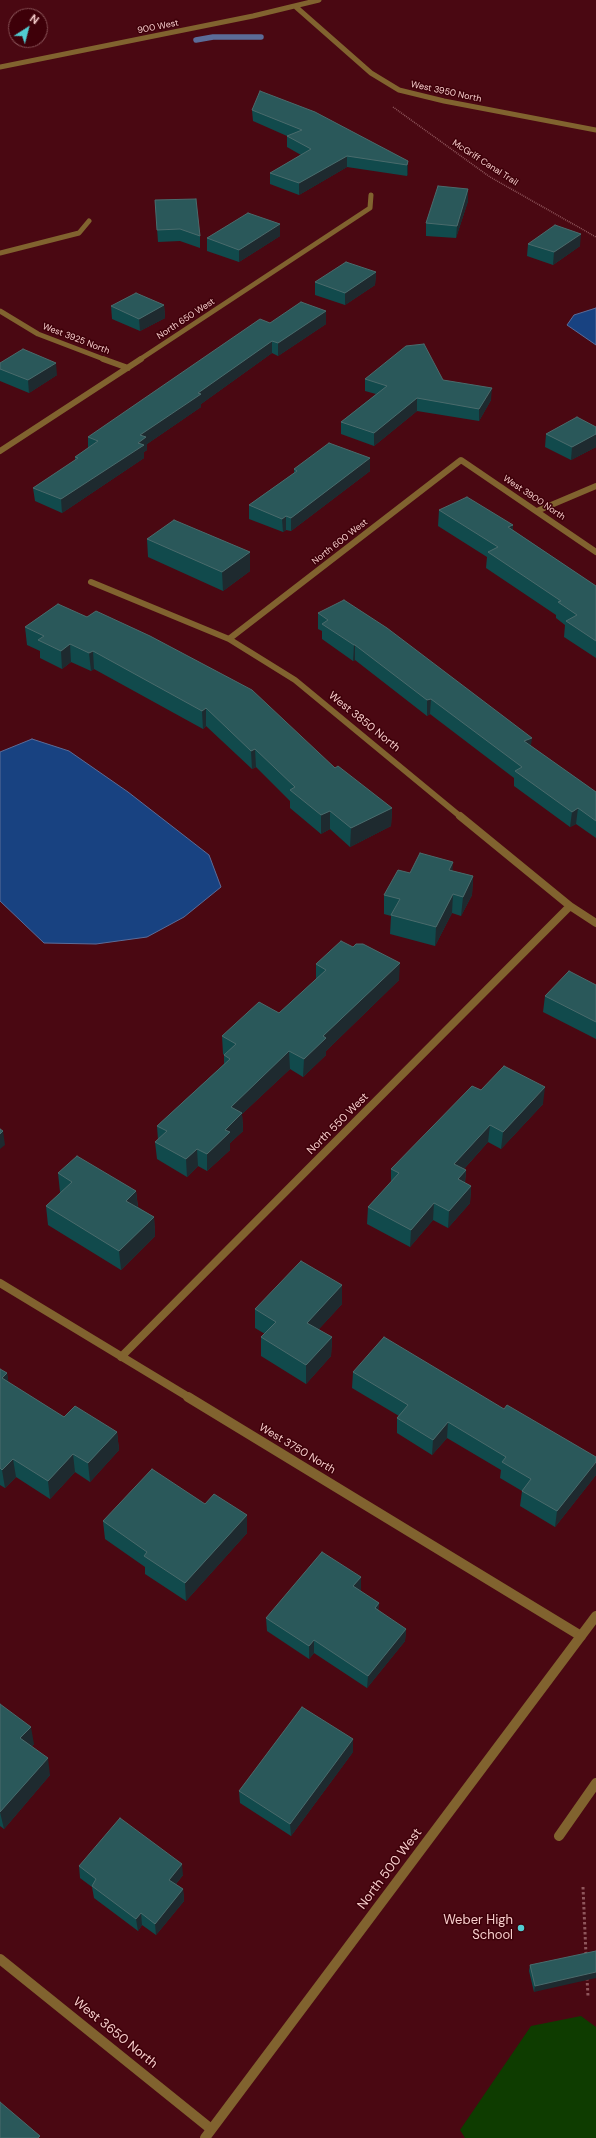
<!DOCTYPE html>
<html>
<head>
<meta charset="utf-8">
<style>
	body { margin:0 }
	#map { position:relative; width:596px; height:2138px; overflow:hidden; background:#4a0812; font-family:"DM Sans",sans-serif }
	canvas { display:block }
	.north { position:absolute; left:8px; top:8px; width:40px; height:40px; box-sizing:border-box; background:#3e0009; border:1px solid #885257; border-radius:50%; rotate:36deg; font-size:11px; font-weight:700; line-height:16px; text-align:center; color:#f8cecd }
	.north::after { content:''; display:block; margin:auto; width:14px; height:18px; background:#51ccd1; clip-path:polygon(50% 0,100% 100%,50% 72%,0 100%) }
</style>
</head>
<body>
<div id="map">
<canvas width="596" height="2138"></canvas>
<div class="north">N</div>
</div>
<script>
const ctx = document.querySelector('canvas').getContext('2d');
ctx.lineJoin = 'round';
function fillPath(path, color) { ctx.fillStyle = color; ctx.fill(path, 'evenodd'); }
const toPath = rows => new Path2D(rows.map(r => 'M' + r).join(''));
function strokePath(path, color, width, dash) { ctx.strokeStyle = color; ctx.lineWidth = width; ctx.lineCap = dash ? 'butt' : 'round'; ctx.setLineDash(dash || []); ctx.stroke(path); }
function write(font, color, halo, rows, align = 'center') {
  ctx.font = font + ' "DM Sans",sans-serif'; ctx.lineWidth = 3; ctx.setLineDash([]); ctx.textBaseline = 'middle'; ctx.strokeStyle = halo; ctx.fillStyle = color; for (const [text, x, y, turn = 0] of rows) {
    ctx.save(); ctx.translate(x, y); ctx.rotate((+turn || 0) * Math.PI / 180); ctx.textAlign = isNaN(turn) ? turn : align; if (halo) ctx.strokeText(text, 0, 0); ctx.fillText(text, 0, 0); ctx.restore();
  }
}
fillPath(toPath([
	[581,2016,596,2027,596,2138,465,2138,460,2130,531,2026]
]), '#0e3c00');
const water = toPath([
	[596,308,596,345,567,325,574,315,596,308],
	[32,739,69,751,128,792,209,855,221,887,184,917,147,937,96,944,44,943,0,901,0,752,32,739]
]);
fillPath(water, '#184281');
strokePath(water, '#5b6c98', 1);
strokePath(toPath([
	[196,40,213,37,261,37]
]), '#5b6c98', 5.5);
strokePath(toPath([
	[393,107,490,177,596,237]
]), '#8f565c', 1.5, [1, 1]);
strokePath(toPath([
	[583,1887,586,1955],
	[587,1978,588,1996]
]), '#8f565c', 3, [2.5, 2.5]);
strokePath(toPath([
	[559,1836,596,1783]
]), '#81632f', 10);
strokePath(toPath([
	[296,7,371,73,399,90,444,101,596,130],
	[0,67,253,16,319,0],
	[0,253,79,233,89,221],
	[0,311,38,334,106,360],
	[139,360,370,208,371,195]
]), '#81632f', 5);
strokePath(toPath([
	[103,359,128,368],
	[0,451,141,359],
	[537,511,596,486],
	[91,582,229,639,295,680,461,817],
	[229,639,461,460,596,552]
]), '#81632f', 6);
strokePath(toPath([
	[460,816,570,906,596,923],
	[0,1283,190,1398],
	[121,1357,570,906]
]), '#81632f', 8);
strokePath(toPath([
	[188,1397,581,1636],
	[0,1959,211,2129]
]), '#81632f', 10);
strokePath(toPath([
	[205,2138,596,1616]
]), '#81632f', 10);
fillPath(toPath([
	[252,110,408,161,408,173,407,176,347,167,299,195,270,184,270,173,301,155,287,147,287,136,253,121],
	[468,189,468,201,456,238,426,236,426,223],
	[155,200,200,236,200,248,180,241,158,242],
	[280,236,239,262,207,251,207,238],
	[528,244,580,246,553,265,527,256],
	[376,272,375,285,345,305,315,295,315,282],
	[164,305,165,318,140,331,112,319,111,306],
	[270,323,326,324,278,356,272,353,201,404,201,407,147,444,147,450,144,452,144,458,62,513,35,501,33,488,75,461,75,457,88,448,88,437],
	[0,363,57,375,29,393,0,381],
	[365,379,443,380,491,400,479,421,417,411,374,446,341,434,341,422,376,394,365,391],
	[596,427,596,447,571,460,545,447,546,434],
	[294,469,370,471,291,531,286,530,283,532,249,519,249,505,294,473],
	[439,510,513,525,513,530,596,586,596,658,564,637,565,625,556,618,556,615,486,568,487,557,438,526],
	[147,539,250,552,250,571,223,591,148,557],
	[58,604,335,768,392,808,391,826,350,847,330,829,321,834,290,808,290,801,256,767,252,769,206,726,203,729,94,669,91,671,71,662,62,669,40,658,40,651,27,645,25,627],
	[318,613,531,746,596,792,596,838,576,824,570,827,514,786,514,778,430,714,427,716,355,660,353,661,322,639,322,631,318,629],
	[453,871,473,876,472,895,461,916,452,913,435,946,390,934,391,916,384,914,384,895,410,873],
	[316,964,399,980,326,1051,326,1055,303,1077,290,1069,242,1114,243,1131,230,1143,230,1150,207,1171,198,1166,187,1177,157,1159,155,1142,158,1140,157,1126,224,1064,224,1055,223,1054,222,1036,279,1013,316,979],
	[596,985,596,1039,543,1012,545,996],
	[481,1090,543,1104,501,1149,488,1142,464,1169,466,1170,465,1183,471,1186,470,1203,448,1228,433,1220,410,1247,367,1224,368,1207,391,1182,391,1169],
	[58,1173,136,1191,138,1207,154,1217,155,1236,121,1270,48,1225,46,1206,61,1192,60,1192],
	[342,1285,342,1304,318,1330,332,1337,331,1356,306,1384,261,1356,261,1337,265,1334,255,1328,255,1309],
	[0,1369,7,1373,8,1382,64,1417,117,1432,119,1450,90,1482,75,1472,50,1499,16,1477,5,1488,0,1485],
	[353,1372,596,1475,555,1527,520,1506,522,1491,500,1478,501,1470,447,1438,432,1455,397,1433,397,1418,399,1416,352,1388],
	[103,1521,247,1533,186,1601,145,1574,145,1567,105,1539],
	[361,1577,361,1590,360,1591,379,1603,378,1611,406,1629,405,1641,367,1688,314,1653,309,1659,267,1631,266,1618],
	[0,1704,34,1744,31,1747,50,1775,4,1829,0,1826],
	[353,1752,291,1836,240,1803,239,1791],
	[79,1866,183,1875,176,1884,183,1889,184,1901,156,1935,142,1925,138,1931,94,1898,92,1887,80,1878],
	[596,1951,534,1992,529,1971,530,1965]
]), '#114a4c');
fillPath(toPath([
	[347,156,347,167,299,195,299,183],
	[408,161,408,173,407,176,407,165],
	[468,189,468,201,456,238,457,226],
	[280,224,280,236,239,262,239,250],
	[581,234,580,246,553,265,554,252],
	[376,272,375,285,345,305,345,293],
	[164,305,165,318,140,331,139,319],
	[326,311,326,324,278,356,278,343],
	[272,341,272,353,201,404,201,407,147,444,147,450,144,452,144,458,62,513,61,499,138,443,140,435,198,393],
	[56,363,57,375,29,393,28,380],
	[492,388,491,400,479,421,479,409],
	[417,398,417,411,374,446,374,433],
	[596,434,596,447,571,460,572,447],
	[370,458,370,471,291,531,291,518],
	[286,516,286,530,283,532,282,519],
	[513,525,512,541,508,527],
	[250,552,250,571,223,591,222,572],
	[70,644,71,662,62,669,61,651],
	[354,645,355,645,355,660,353,661],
	[93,651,94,669,91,671,89,653],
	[431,699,430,714,427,716,427,700],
	[206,708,206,726,203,729,202,711],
	[532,738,530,753,524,741],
	[255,749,256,767,252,769,251,751],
	[392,808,391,826,350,847,351,828],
	[578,808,576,824,570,827,572,812],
	[330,811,330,829,321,834,321,815],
	[453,862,452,881,449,870],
	[473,876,472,895,461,916,463,897],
	[453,894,452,913,435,946,436,927],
	[400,963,399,980,326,1051,326,1055,303,1077,304,1059,323,1036],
	[289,1051,290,1069,242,1114,243,1131,230,1143,230,1150,207,1171,207,1154,225,1130,231,1107],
	[545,1087,543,1104,501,1149,503,1132],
	[490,1125,488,1142,453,1181,454,1164],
	[3,1131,5,1145,0,1149,0,1134],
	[197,1149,198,1166,187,1177,186,1159],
	[466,1170,464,1187,458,1179],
	[471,1186,470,1203,448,1228,449,1211],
	[136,1191,138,1210,126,1201],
	[434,1203,433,1220,410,1247,411,1230],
	[154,1217,155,1236,121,1270,119,1251],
	[342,1285,342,1304,307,1342,307,1323],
	[332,1337,331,1356,306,1384,306,1365],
	[7,1373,10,1392,2,1378],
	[448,1422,447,1438,432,1455,433,1440],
	[117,1432,119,1450,90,1482,88,1463],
	[73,1454,75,1472,50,1499,48,1481],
	[13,1459,16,1477,5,1488,2,1470],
	[596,1462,596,1475,555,1527,557,1511],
	[247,1515,247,1533,186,1601,185,1583],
	[361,1577,361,1590,352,1599,353,1586],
	[379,1603,378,1616,375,1608],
	[406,1629,405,1641,367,1688,368,1676],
	[314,1640,314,1653,309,1659,309,1646],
	[31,1727,34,1744,23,1756,20,1738],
	[353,1739,353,1752,291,1836,290,1824],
	[48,1758,50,1775,4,1829,0,1812],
	[182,1864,183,1875,170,1891,169,1880],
	[183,1889,184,1901,156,1935,155,1924],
	[141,1913,142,1925,138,1931,136,1919],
	[596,1972,596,1978,534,1992,535,1986]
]), '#1e2a2f');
const building = toPath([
	[260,91,315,112,408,161,407,165,347,156,299,183,270,173,311,149,287,136,302,130,252,110,260,91],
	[438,186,468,189,457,226,426,223,438,186],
	[196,199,200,236,180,229,157,230,155,200,196,199],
	[248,213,280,224,239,250,207,238,248,213],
	[555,225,581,234,554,252,528,244,555,225],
	[346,262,376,272,345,293,315,282,346,262],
	[136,293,164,305,139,319,111,306,136,293],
	[301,302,326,311,278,343,272,341,198,393,201,394,140,435,146,437,138,443,144,445,61,499,33,488,78,458,75,457,98,441,88,437,260,319,270,323,301,302],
	[424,344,443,380,492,388,479,409,417,398,374,433,341,422,387,386,365,379,406,346,424,344],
	[23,349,56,363,28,380,0,369,0,363,23,349],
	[577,417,596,427,596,434,572,447,546,434,577,417],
	[329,443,370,458,291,518,286,516,282,519,249,505,297,471,294,469,329,443],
	[467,497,513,525,508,527,596,586,596,641,566,621,577,615,558,602,561,601,488,552,498,547,439,510,467,497],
	[174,520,250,552,222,572,147,539,174,520],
	[344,600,387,628,532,738,524,741,596,792,596,821,578,808,572,812,515,771,522,767,431,699,427,700,355,645,354,645,322,624,328,620,318,613,344,600],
	[58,604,87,617,96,611,150,636,252,690,335,768,338,766,392,808,351,828,330,811,321,815,290,790,295,787,255,749,251,751,206,708,202,711,93,651,89,653,70,644,61,651,38,640,44,636,25,627,58,604],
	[420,853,453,862,449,870,473,876,463,897,453,894,436,927,391,915,400,899,384,895,398,870,410,873,420,853],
	[341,941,353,947,356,944,363,944,400,963,323,1036,326,1038,304,1059,289,1051,231,1107,242,1113,225,1130,230,1132,207,1154,197,1149,186,1159,155,1142,167,1131,157,1126,230,1059,224,1055,236,1044,222,1036,259,1002,279,1013,326,970,316,964,341,941],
	[569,971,596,985,596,1022,545,996,569,971],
	[504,1066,545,1087,503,1132,490,1125,454,1164,466,1170,458,1179,471,1186,449,1211,434,1203,411,1230,368,1207,399,1173,391,1169,472,1086,481,1090,504,1066],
	[0,1129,3,1131,0,1134,0,1129],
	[77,1156,136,1191,126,1201,154,1217,119,1251,46,1206,72,1182,58,1173,77,1156],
	[301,1261,342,1285,307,1323,332,1337,306,1365,261,1337,276,1322,255,1309,301,1261],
	[384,1337,504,1409,507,1405,596,1457,596,1462,557,1511,522,1491,531,1479,502,1462,506,1457,448,1422,433,1440,397,1418,408,1405,353,1372,384,1337],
	[0,1369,7,1373,2,1378,64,1417,75,1406,117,1432,88,1463,73,1454,48,1481,13,1459,2,1470,0,1468,0,1369],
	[152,1469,205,1504,214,1494,247,1515,185,1583,144,1556,147,1552,103,1521,152,1469],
	[322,1552,361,1577,353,1586,379,1603,375,1608,406,1629,368,1676,314,1640,309,1646,266,1618,322,1552],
	[0,1704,31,1727,20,1738,48,1758,0,1812,0,1704],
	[302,1707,353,1739,290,1824,239,1791,302,1707],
	[120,1818,182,1864,169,1880,183,1889,155,1924,141,1913,136,1919,92,1886,96,1879,79,1866,120,1818],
	[596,1951,596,1972,535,1986,530,1965,596,1951],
	[0,2102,40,2136,38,2138,0,2138,0,2102]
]);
fillPath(building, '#2a585a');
strokePath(building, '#4a6b6c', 1);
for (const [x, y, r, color] of [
	[521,1928,4,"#51ccd1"]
]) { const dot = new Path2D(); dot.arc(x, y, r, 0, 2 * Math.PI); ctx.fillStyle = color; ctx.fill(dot); strokePath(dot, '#3e0009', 1.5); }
write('9px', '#f8cecd', '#3e0009', [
	["900 West",158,27,-11],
	["West 3950 North",446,92,12],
	["McGriff Canal Trail",485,163,33],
	["North 650 West",186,319,-33],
	["West 3925 North",76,339,21],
	["West 3900 North",534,498,34],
	["North 600 West",340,542,-38]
]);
write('11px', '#f8cecd', '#3e0009', [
	["West 3850 North",364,722,39],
	["North 550 West",338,1124,-45],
	["West 3750 North",297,1449,31]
]);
write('13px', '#f8cecd', '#3e0009', [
	["North 500 West",390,1869,-53],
	["West 3650 North",115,2033,39]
]);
write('13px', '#f8cecd', '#3e0009', [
	["Weber High",513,1921],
	["School",513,1936]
], 'right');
</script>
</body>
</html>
